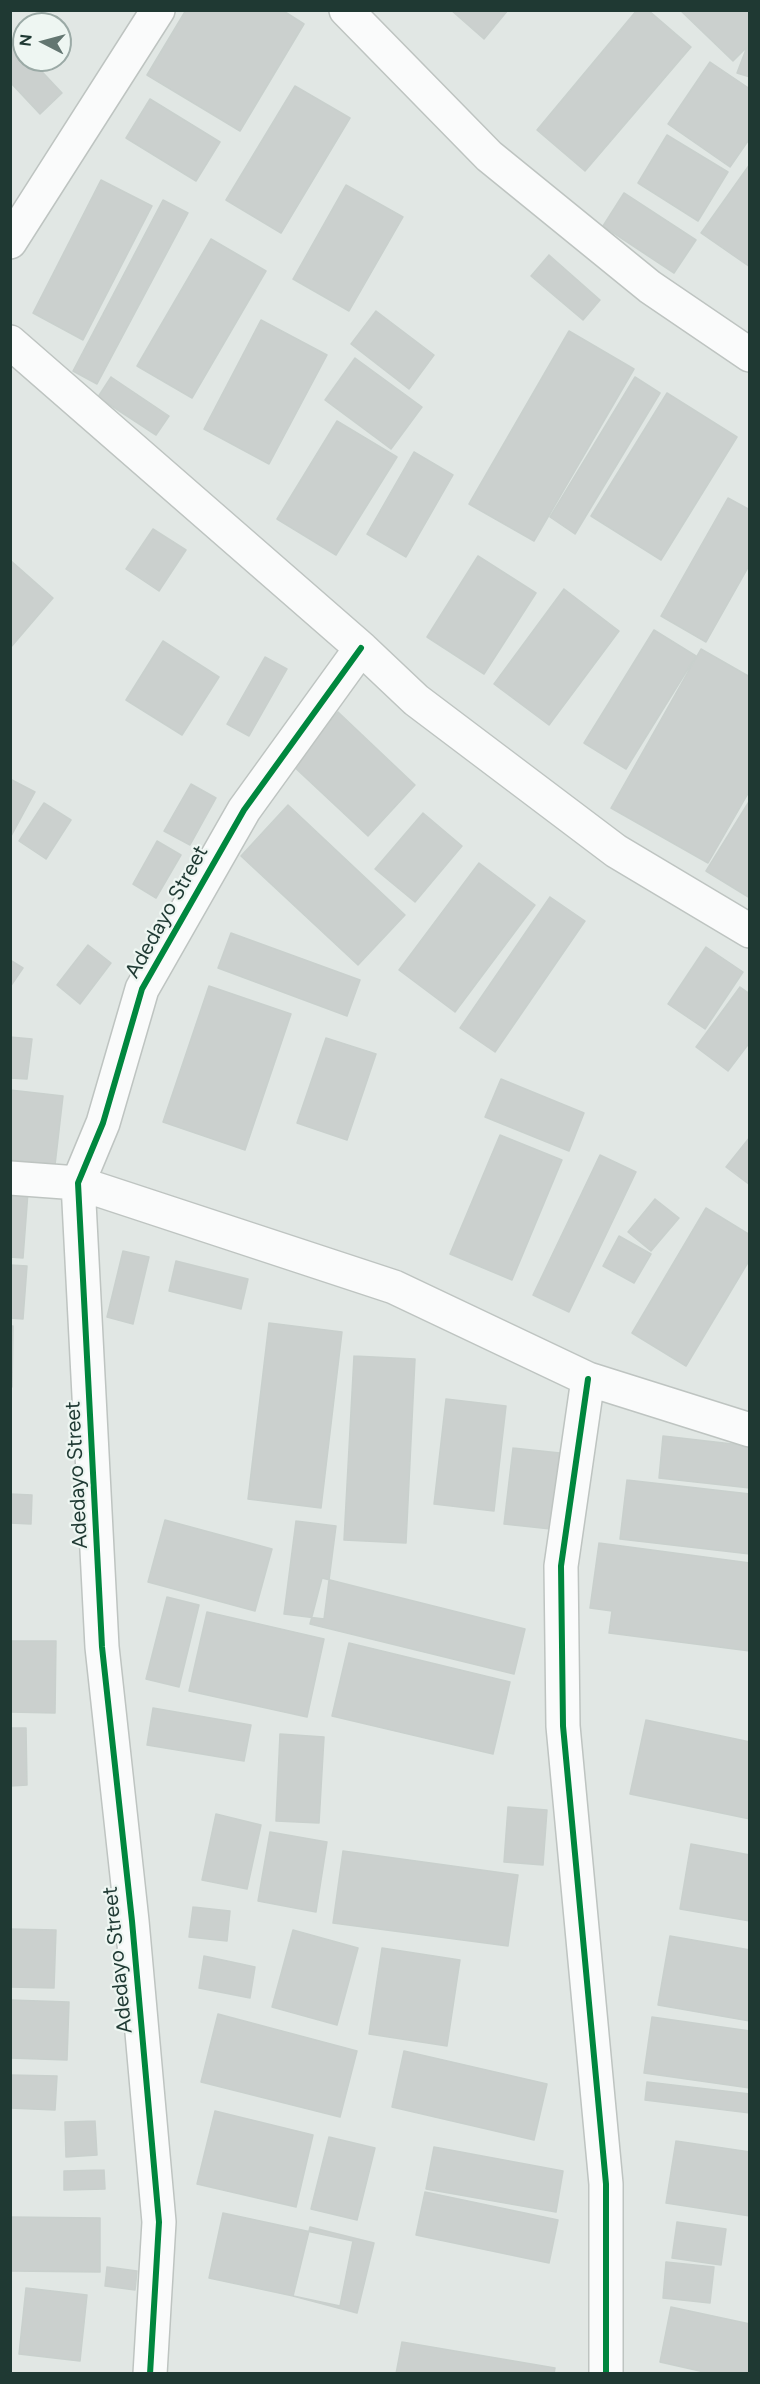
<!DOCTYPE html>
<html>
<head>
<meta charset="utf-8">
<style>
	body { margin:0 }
	#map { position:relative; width:760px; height:2384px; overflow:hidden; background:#e1e7e4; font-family:Figtree,sans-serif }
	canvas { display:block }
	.frame { position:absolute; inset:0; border:12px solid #1f3933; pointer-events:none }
	.north { position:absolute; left:12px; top:12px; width:60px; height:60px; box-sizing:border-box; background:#eef6f2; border:2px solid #9baaa6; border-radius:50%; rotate:276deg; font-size:16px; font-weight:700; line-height:24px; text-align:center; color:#1f3933 }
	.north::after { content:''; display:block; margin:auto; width:21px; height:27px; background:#637671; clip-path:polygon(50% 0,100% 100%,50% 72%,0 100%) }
</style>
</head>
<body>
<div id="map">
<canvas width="760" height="2384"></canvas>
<div class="frame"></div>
<div class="north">N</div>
</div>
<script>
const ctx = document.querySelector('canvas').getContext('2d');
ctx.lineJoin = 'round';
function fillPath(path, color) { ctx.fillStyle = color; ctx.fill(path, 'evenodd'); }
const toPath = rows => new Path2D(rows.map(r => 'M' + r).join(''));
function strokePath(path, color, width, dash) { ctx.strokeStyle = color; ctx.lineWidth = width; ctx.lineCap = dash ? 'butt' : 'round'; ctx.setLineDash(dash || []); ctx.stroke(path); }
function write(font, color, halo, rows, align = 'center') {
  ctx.font = font + ' Figtree,sans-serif'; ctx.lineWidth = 4.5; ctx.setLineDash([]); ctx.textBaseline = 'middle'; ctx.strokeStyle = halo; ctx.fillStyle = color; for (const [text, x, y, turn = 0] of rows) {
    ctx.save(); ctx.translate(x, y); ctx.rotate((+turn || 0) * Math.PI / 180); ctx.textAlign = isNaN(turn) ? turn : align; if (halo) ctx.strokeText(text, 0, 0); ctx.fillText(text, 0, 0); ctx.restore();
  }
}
const building = toPath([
	[186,10,282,10,304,24,240,131,147,75,186,10],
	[451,10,508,10,484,39,451,10],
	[637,10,648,10,691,47,585,171,537,130,637,10],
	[680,10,750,10,750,44,733,61,680,10],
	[10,38,24,52,24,60,31,60,62,93,40,114,10,82,10,38],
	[750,39,750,77,737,73,750,39],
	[710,62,750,89,750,138,730,167,668,124,710,62],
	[295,86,350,118,281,233,226,200,295,86],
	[150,99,220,142,196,181,126,138,150,99],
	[667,135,728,172,698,221,638,183,667,135],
	[750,164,750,267,701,233,750,164],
	[101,180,152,206,83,340,33,313,101,180],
	[346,185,403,217,349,311,293,279,346,185],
	[624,193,696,240,674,273,603,226,624,193],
	[163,200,188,213,97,384,73,371,163,200],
	[211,239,266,271,192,398,137,366,211,239],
	[549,255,600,300,583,320,531,276,549,255],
	[376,311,434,355,409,389,351,344,376,311],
	[261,320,327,355,269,464,204,429,261,320],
	[569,331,634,369,534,541,469,504,569,331],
	[355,358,422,407,391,449,325,400,355,358],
	[111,377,169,416,156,435,98,397,111,377],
	[635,377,660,393,575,534,550,517,635,377],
	[667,393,737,437,661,560,591,516,667,393],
	[337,421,397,457,336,555,277,519,337,421],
	[414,452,453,475,406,557,367,534,414,452],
	[728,498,750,510,750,564,706,642,661,616,728,498],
	[153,529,186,550,159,591,126,569,153,529],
	[478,556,536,593,484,674,427,637,478,556],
	[10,560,53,598,11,647,10,647,10,560],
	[564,589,619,631,549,725,494,684,564,589],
	[654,630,696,656,626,769,584,743,654,630],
	[163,641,219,677,182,735,126,700,163,641],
	[701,649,750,677,750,790,708,863,611,808,701,649],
	[265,657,287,669,249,736,227,724,265,657],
	[338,712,415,785,368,836,290,763,338,712],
	[10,779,35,792,10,838,10,779],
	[191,784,216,798,190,845,164,831,191,784],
	[750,800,750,898,706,871,750,800],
	[44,803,71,820,46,859,19,841,44,803],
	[288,805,405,915,358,965,241,856,288,805],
	[423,813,462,846,415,902,375,869,423,813],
	[157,841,181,855,156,898,133,884,157,841],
	[479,863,535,905,455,1012,399,970,479,863],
	[550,897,585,921,495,1052,460,1028,550,897],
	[231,933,360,980,347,1016,218,968,231,933],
	[88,945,111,963,80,1004,57,985,88,945],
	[706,947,743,972,705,1029,668,1004,706,947],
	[10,960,23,968,10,987,10,960],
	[209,986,291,1014,245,1150,163,1122,209,986],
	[740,987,750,994,750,1042,728,1071,696,1047,740,987],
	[10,1037,32,1039,27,1079,10,1078,10,1037],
	[326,1038,376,1054,347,1140,297,1123,326,1038],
	[501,1079,584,1113,569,1151,485,1117,501,1079],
	[10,1090,63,1096,55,1165,10,1160,10,1090],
	[500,1135,562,1160,512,1280,450,1254,500,1135],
	[750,1137,750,1185,726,1167,750,1137],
	[600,1155,636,1172,569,1312,533,1295,600,1155],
	[10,1191,28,1192,23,1258,10,1257,10,1191],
	[655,1199,679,1218,651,1251,628,1232,655,1199],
	[706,1208,750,1235,750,1259,686,1366,632,1333,706,1208],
	[619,1236,651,1254,634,1283,603,1266,619,1236],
	[123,1251,149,1257,133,1324,107,1317,123,1251],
	[176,1261,248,1279,241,1309,169,1291,176,1261],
	[10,1265,27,1266,23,1319,10,1318,10,1265],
	[269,1323,342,1332,321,1508,248,1499,269,1323],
	[10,1326,13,1326,12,1387,10,1387,10,1326],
	[354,1356,415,1359,406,1543,344,1540,354,1356],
	[446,1399,506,1406,494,1511,434,1504,446,1399],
	[663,1436,750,1446,750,1488,659,1478,663,1436],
	[513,1448,560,1453,551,1529,504,1524,513,1448],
	[627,1480,750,1494,750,1554,620,1539,627,1480],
	[10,1494,32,1495,31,1524,10,1523,10,1494],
	[165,1520,272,1549,255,1611,148,1582,165,1520],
	[296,1521,336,1526,324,1619,284,1614,296,1521],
	[599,1543,750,1563,750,1651,609,1633,612,1611,590,1608,599,1543],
	[322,1578,525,1629,514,1674,310,1624,322,1578],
	[167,1597,199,1605,179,1687,146,1679,167,1597],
	[207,1612,324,1639,307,1717,189,1691,207,1612],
	[10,1641,56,1641,55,1713,10,1712,10,1641],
	[349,1643,510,1682,493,1754,332,1716,349,1643],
	[153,1708,251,1725,244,1761,147,1745,153,1708],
	[646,1720,750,1742,750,1819,630,1794,646,1720],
	[10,1728,26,1728,27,1785,10,1786,10,1728],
	[280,1734,324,1737,319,1823,276,1821,280,1734],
	[508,1807,547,1810,543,1865,504,1862,508,1807],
	[216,1814,261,1825,247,1889,202,1880,216,1814],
	[270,1832,327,1842,316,1912,258,1901,270,1832],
	[691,1844,750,1855,750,1921,680,1909,691,1844],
	[343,1851,518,1875,508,1946,333,1923,343,1851],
	[193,1907,230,1911,227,1941,189,1937,193,1907],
	[10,1929,56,1930,54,1988,10,1987,10,1929],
	[293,1930,358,1948,337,2025,272,2007,293,1930],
	[670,1936,750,1950,750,2021,658,2005,670,1936],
	[382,1948,460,1960,447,2046,369,2034,382,1948],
	[204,1956,255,1967,250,1998,199,1988,204,1956],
	[10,2000,69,2002,67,2060,10,2058,10,2000],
	[218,2014,357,2051,340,2117,201,2082,218,2014],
	[652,2017,750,2031,750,2088,644,2073,652,2017],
	[404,2051,547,2084,534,2140,392,2107,404,2051],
	[10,2075,57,2076,55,2110,10,2108,10,2075],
	[647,2082,750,2094,750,2113,645,2100,647,2082],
	[215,2111,313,2135,296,2207,197,2184,215,2111],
	[95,2121,97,2155,66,2157,65,2122,95,2121],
	[329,2137,375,2148,357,2220,311,2209,329,2137],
	[676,2141,750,2152,750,2216,666,2203,676,2141],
	[434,2147,563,2171,556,2212,426,2189,434,2147],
	[104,2170,105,2189,64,2190,64,2171,104,2170],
	[425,2192,558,2220,549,2263,416,2235,425,2192],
	[223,2213,353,2241,340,2306,209,2278,223,2213],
	[10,2217,100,2218,100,2272,10,2271,10,2217],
	[677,2222,726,2229,721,2265,672,2258,677,2222],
	[310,2227,374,2243,357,2313,293,2296,310,2227],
	[666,2262,714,2267,710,2303,663,2298,666,2262],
	[107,2267,137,2271,135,2290,105,2286,107,2267],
	[26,2288,87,2295,80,2361,19,2354,26,2288],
	[671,2307,750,2324,750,2374,713,2374,660,2362,671,2307],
	[402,2342,555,2368,554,2374,396,2374,402,2342]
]);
fillPath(building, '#cbd0ce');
strokePath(building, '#c9d0cd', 1.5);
const street = toPath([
	[346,10,489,156,650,287,750,355],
	[10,242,158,10],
	[10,342,361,648,416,700,616,851,750,931],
	[10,1178,78,1183,394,1287,588,1379,750,1430],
	[588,1379,561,1566,563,1726,606,2184,606,2374],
	[150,2374,159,2222,132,1921,102,1647,78,1183,103,1123,142,989,244,810,361,648]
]);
strokePath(street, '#bec4c1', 36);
strokePath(street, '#fafbfb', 33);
strokePath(toPath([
	[588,1379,561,1566,563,1726,606,2184,606,2374],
	[150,2374,159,2222,132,1921,102,1647,78,1183,103,1123,142,989,244,810,361,648]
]), '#00873e', 6);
write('21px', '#1f3933', '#eef6f2', [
	["Adedayo Street",167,912,-61],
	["Adedayo Street",77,1475,-93],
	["Adedayo Street",118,1960,-96]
]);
</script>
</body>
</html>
